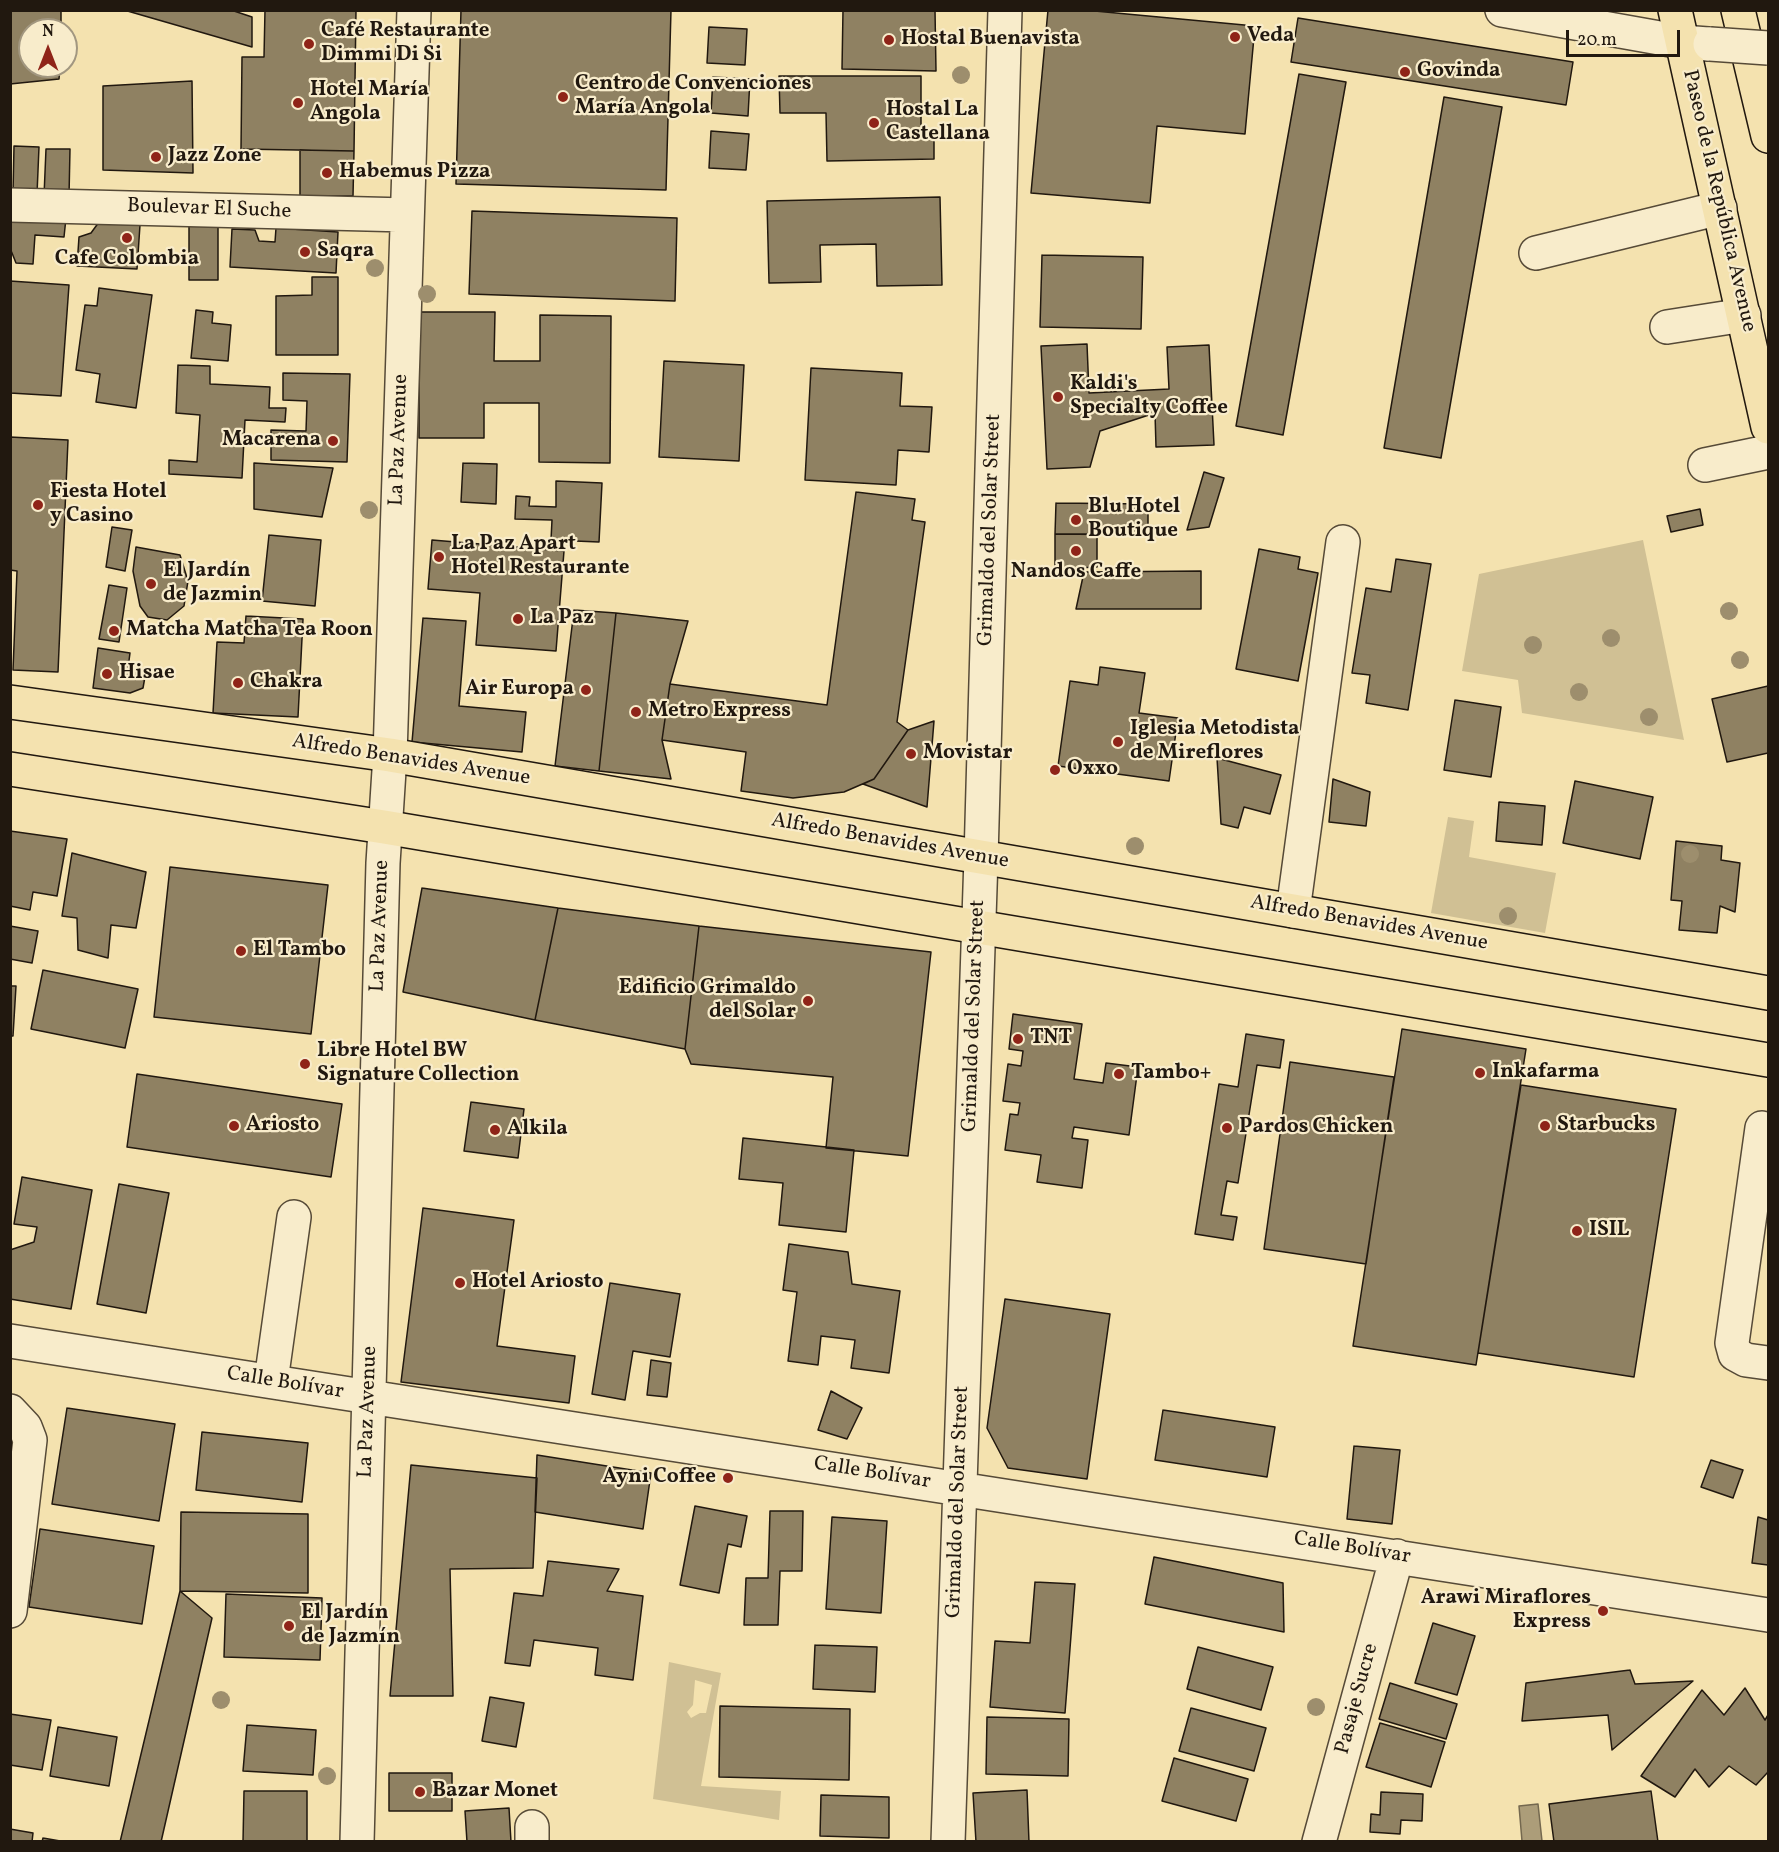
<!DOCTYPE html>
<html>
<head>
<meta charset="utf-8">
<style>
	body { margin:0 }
	#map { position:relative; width:1779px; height:1852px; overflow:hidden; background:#f4e2af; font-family:Vollkorn,serif }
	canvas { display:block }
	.frame { position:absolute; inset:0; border:12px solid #21180f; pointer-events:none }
	.north { position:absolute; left:18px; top:18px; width:60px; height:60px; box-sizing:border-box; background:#f8eccb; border:2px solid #a29780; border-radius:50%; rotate:0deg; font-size:16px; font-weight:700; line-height:24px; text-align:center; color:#21180f }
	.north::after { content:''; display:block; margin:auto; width:21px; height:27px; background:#8f2418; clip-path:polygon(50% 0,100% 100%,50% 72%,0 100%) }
	.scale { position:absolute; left:1566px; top:30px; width:114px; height:27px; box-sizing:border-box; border:3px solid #21180f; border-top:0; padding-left:8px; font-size:18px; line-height:21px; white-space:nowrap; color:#21180f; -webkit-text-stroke:4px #f8eccb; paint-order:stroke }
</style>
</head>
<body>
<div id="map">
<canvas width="1779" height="1852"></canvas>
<div class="frame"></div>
<div class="north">N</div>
<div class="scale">20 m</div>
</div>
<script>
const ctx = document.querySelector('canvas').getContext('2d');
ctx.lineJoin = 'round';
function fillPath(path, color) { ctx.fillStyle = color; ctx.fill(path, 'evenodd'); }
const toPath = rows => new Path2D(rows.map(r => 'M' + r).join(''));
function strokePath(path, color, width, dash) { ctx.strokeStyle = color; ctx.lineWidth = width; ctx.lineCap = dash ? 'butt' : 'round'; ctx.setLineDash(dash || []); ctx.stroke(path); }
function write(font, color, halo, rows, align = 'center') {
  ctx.font = font + ' Vollkorn,serif'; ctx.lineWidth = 4.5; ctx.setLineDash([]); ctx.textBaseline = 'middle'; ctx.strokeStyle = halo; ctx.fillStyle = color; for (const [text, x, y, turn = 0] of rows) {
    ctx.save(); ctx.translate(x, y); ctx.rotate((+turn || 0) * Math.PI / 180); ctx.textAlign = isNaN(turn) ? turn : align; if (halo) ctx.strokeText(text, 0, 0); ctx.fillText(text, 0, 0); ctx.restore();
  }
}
fillPath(toPath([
	[1643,540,1684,740,1522,713,1518,680,1462,671,1479,574],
	[1448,817,1474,821,1469,857,1556,873,1545,933,1431,913],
	[669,1662,721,1673,701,1786,781,1791,779,1820,653,1799],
	[695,1680,712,1685,706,1713,700,1713,691,1718,687,1712,693,1705]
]), '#d0c094');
const water = toPath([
	[1538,1804,1542,1841,1522,1841,1519,1806,1538,1804]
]);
fillPath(water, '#ac9d79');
strokePath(water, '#74684f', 1.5);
const building = toPath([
	[10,10,61,10,61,30,30,30,30,66,60,66,59,79,10,84,10,10],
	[124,10,231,10,252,17,252,47,124,10],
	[265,10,356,10,354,151,241,149,242,57,264,57,265,10],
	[461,10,671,10,666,190,456,184,461,10],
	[843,10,935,10,936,71,842,69,843,10],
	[1048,10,1084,10,1255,26,1245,134,1157,126,1150,203,1031,193,1048,10],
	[1298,18,1573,62,1566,105,1291,62,1298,18],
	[709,27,747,29,745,65,707,63,709,27],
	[1299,74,1346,82,1283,435,1236,426,1299,74],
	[779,76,921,76,921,133,934,133,934,159,827,161,826,113,780,113,779,76],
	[713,77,750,79,748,116,711,113,713,77],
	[192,81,193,173,103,170,103,86,192,81],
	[1444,97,1502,107,1441,458,1384,448,1444,97],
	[711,131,749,134,746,170,709,168,711,131],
	[14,146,39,147,37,194,13,193,14,146],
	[46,149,70,149,69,196,44,196,46,149],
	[300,150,354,151,353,196,300,196,300,150],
	[940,197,942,285,877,286,876,244,820,245,821,282,769,283,767,201,940,197],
	[472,211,677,218,675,301,469,294,472,211],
	[10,214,66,218,64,237,35,235,33,264,16,263,10,248,10,214],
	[99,222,140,225,137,269,77,266,79,237,91,233,99,222],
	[189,225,218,225,218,280,189,280,189,225],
	[276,228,338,232,336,273,230,267,232,229,255,230,259,241,275,242,276,228],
	[1042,255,1143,257,1141,329,1040,327,1042,255],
	[312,277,338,277,338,355,276,355,276,296,312,295,312,277],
	[10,281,69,285,61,396,10,393,10,281],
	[99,288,152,295,136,408,96,402,100,374,76,370,85,305,97,306,99,288],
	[196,310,213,312,212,323,231,325,228,361,191,358,196,310],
	[419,312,495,312,494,361,540,361,540,315,611,316,610,463,539,462,539,403,484,403,484,438,419,438,419,312],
	[1087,344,1089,393,1169,389,1167,347,1209,345,1214,445,1156,447,1155,413,1100,431,1090,467,1047,469,1041,346,1087,344],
	[664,361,744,365,739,461,659,457,664,361],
	[178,365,210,366,210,384,270,387,269,408,286,408,285,422,245,420,242,478,169,474,169,460,197,462,200,415,176,413,178,365],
	[811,368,902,373,900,406,932,407,929,452,898,450,896,485,805,480,811,368],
	[283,373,350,374,347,462,271,460,271,430,306,431,307,401,283,400,283,373],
	[10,437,68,440,58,672,13,670,17,571,10,570,10,437],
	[254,463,333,468,322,517,254,509,254,463],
	[463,463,497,464,496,504,461,502,463,463],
	[1204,472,1224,478,1209,527,1187,530,1204,472],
	[556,481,602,483,599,542,551,540,552,520,515,519,516,496,530,497,529,506,556,507,556,481],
	[856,492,915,499,912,520,925,522,897,722,908,730,874,779,844,792,793,798,741,791,746,752,662,740,670,684,827,705,856,492],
	[1056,503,1148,504,1148,535,1055,534,1056,503],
	[1700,509,1703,525,1671,532,1667,516,1700,509],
	[112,527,132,530,125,571,106,567,112,527],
	[1055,534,1097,534,1097,567,1055,569,1055,534],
	[269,535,321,540,315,606,262,601,269,535],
	[432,540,564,551,556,651,476,645,480,593,428,589,432,540],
	[136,547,180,555,188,581,184,606,167,620,148,617,140,606,133,571,136,547],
	[1259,549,1300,557,1298,569,1318,573,1298,681,1236,669,1259,549],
	[1396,559,1431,564,1408,710,1366,703,1370,675,1352,673,1366,588,1391,592,1396,559],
	[1201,571,1201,609,1076,609,1084,572,1201,571],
	[109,585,127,588,119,642,99,639,109,585],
	[574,610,616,613,599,771,555,766,574,610],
	[616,613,688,621,670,684,662,740,671,779,599,771,616,613],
	[246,616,303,619,298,717,213,713,217,642,244,643,246,616],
	[423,618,466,621,459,706,526,712,522,752,412,742,423,618],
	[98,648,130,653,128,668,146,671,143,688,130,693,93,688,98,648],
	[1100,667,1145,673,1139,713,1178,718,1169,781,1058,766,1070,681,1098,685,1100,667],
	[1768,686,1768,753,1727,762,1712,699,1768,686],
	[1455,700,1501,707,1491,777,1444,770,1455,700],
	[934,721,927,807,863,784,874,779,908,730,934,721],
	[1217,758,1281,775,1270,814,1244,807,1238,828,1221,824,1217,758],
	[1333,779,1370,792,1366,826,1329,822,1333,779],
	[1575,781,1653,797,1640,859,1563,843,1575,781],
	[1499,802,1545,806,1542,845,1496,841,1499,802],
	[10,831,67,839,57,896,33,892,30,910,10,906,10,831],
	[1676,841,1722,846,1721,860,1740,863,1735,912,1720,906,1717,933,1679,930,1682,901,1671,900,1676,841],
	[72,853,146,872,136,928,111,925,108,958,78,950,77,918,62,916,72,853],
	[170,867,328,885,311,1034,154,1017,170,867],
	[422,888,558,908,535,1020,403,992,422,888],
	[558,908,699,926,685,1049,535,1020,558,908],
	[10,926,38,931,32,963,10,959,10,926],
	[699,926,931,952,908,1156,826,1148,833,1077,691,1064,685,1049,699,926],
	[43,970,138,989,125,1048,31,1029,43,970],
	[10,986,16,986,13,1036,10,1036,10,986],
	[1013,1014,1082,1024,1074,1079,1103,1083,1106,1063,1138,1067,1129,1135,1074,1127,1072,1138,1088,1140,1082,1188,1037,1182,1041,1155,1005,1150,1010,1114,1018,1115,1020,1103,1003,1101,1008,1064,1021,1066,1023,1051,1009,1049,1013,1014],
	[1402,1029,1526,1049,1476,1365,1353,1346,1402,1029],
	[1246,1034,1284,1040,1280,1068,1257,1065,1238,1183,1227,1181,1221,1215,1237,1217,1233,1240,1195,1234,1219,1084,1238,1087,1246,1034],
	[1290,1062,1394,1077,1366,1264,1264,1249,1290,1062],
	[137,1074,342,1104,331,1177,127,1147,137,1074],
	[1521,1085,1676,1109,1634,1377,1478,1353,1521,1085],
	[471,1102,524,1109,518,1158,464,1151,471,1102],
	[743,1138,854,1150,846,1232,779,1225,783,1183,739,1179,743,1138],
	[22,1177,92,1190,71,1309,10,1299,10,1250,34,1242,37,1227,14,1224,22,1177],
	[119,1184,169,1193,146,1313,97,1304,119,1184],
	[423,1208,514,1220,497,1346,575,1356,569,1403,401,1382,423,1208],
	[789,1244,848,1252,852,1284,900,1291,889,1373,851,1368,855,1340,821,1336,818,1365,788,1361,797,1292,783,1290,789,1244],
	[610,1283,680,1294,670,1357,633,1351,625,1400,592,1394,610,1283],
	[1005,1299,1110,1314,1087,1479,1008,1468,987,1428,1005,1299],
	[651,1360,671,1363,667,1397,647,1395,651,1360],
	[831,1391,862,1408,847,1439,818,1430,831,1391],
	[67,1408,175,1424,159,1521,52,1504,67,1408],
	[1163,1410,1275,1427,1267,1477,1155,1460,1163,1410],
	[202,1432,308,1443,302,1502,196,1490,202,1432],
	[1354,1446,1400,1450,1392,1524,1347,1519,1354,1446],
	[537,1455,651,1473,643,1529,535,1512,537,1455],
	[1711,1460,1743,1470,1733,1498,1701,1487,1711,1460],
	[411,1465,537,1478,533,1568,450,1569,453,1696,390,1696,411,1465],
	[695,1506,747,1516,741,1547,728,1544,719,1593,680,1585,695,1506],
	[770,1511,803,1511,802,1571,780,1571,778,1625,744,1625,746,1578,768,1578,770,1511],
	[181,1512,308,1514,308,1593,180,1591,181,1512],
	[832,1517,887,1521,881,1613,826,1609,832,1517],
	[1758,1517,1768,1520,1768,1565,1752,1563,1758,1517],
	[40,1529,154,1546,142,1624,29,1607,40,1529],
	[1154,1557,1283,1583,1284,1632,1145,1604,1154,1557],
	[548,1561,619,1569,607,1591,643,1596,633,1680,595,1675,598,1648,534,1640,530,1666,505,1663,514,1593,543,1596,548,1561],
	[1035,1582,1075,1584,1065,1713,990,1707,995,1641,1030,1643,1035,1582],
	[180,1591,212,1618,161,1842,120,1842,180,1591],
	[226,1594,322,1598,320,1660,224,1657,226,1594],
	[1433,1623,1475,1636,1457,1695,1415,1683,1433,1623],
	[815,1645,877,1647,875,1692,813,1689,815,1645],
	[1198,1647,1273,1667,1261,1710,1187,1689,1198,1647],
	[1630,1670,1635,1684,1693,1681,1612,1750,1608,1715,1522,1721,1526,1683,1630,1670],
	[1390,1683,1457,1704,1446,1739,1379,1719,1390,1683],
	[1745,1688,1765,1720,1768,1715,1768,1772,1756,1785,1729,1766,1709,1787,1695,1769,1675,1797,1641,1776,1702,1690,1724,1715,1745,1688],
	[490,1697,524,1703,516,1747,482,1741,490,1697],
	[720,1706,850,1709,849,1780,719,1777,720,1706],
	[1191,1708,1266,1728,1254,1771,1179,1751,1191,1708],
	[10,1714,51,1720,42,1770,10,1765,10,1714],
	[987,1717,1069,1719,1068,1776,986,1774,987,1717],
	[1380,1723,1445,1742,1431,1787,1366,1767,1380,1723],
	[247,1725,316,1730,313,1775,243,1771,247,1725],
	[58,1727,117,1737,109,1786,50,1776,58,1727],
	[1174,1758,1248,1779,1236,1821,1162,1801,1174,1758],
	[389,1773,452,1773,452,1811,389,1811,389,1773],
	[1027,1790,1029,1842,976,1842,973,1793,1027,1790],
	[244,1791,307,1791,307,1842,243,1842,244,1791],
	[1651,1791,1658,1842,1554,1842,1549,1804,1651,1791],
	[1381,1792,1423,1794,1422,1821,1401,1820,1400,1834,1370,1832,1371,1814,1380,1815,1381,1792],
	[821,1795,889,1797,889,1838,820,1836,821,1795],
	[509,1808,511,1842,467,1842,465,1811,509,1808],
	[10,1829,33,1833,32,1842,10,1842,10,1829],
	[43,1838,66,1842,42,1842,43,1838]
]);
fillPath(building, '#8f8162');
strokePath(building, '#21180f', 1.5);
const minor = toPath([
	[1502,10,1682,42,1708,44],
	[10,205,407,215],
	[1536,253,1720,208],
	[1667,327,1744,315],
	[1705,465,1768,452],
	[1293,911,1343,542],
	[1762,1128,1732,1343,1735,1354,1746,1360,1768,1363],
	[10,1341,1768,1615],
	[271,1381,294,1217],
	[10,1411,25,1427,30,1440,10,1611],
	[532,1827,532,1842],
	[357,1842,383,863,390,755,414,10],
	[948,1842,981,858,1005,10],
	[1319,1842,1397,1556]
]);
const major = toPath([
	[1675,10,1768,427],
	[10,702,390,755,1768,993],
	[10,769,384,827,1768,1060]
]);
const highway = toPath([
	[1738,10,1768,136]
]);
strokePath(minor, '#564a37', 36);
strokePath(major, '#21180f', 36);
strokePath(highway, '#21180f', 36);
strokePath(minor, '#f8eccb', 33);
strokePath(major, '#f4e2af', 33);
strokePath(highway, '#f4e2af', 33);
const minorBridge = toPath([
	[1710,44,1768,48]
]);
strokePath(minorBridge, '#564a37', 36, []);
strokePath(minorBridge, '#f8eccb', 33);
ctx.fillStyle = '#9d8e6d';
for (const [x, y] of [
	[961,75],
	[375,268],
	[427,294],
	[369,510],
	[1729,611],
	[1611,638],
	[1533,645],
	[1740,660],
	[1579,692],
	[1649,717],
	[1135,846],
	[1690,854],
	[1508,916],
	[221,1700],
	[1316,1707],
	[327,1776]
]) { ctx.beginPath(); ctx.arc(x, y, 9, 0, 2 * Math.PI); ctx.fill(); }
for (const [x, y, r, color] of [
	[1235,37,6,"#8f2418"],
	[889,40,6,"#8f2418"],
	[309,44,6,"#8f2418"],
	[1405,72,6,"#8f2418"],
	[563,97,6,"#8f2418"],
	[298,103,6,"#8f2418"],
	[874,123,6,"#8f2418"],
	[156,157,6,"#8f2418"],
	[327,173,6,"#8f2418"],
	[127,238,6,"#8f2418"],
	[305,252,6,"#8f2418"],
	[1058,397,6,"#8f2418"],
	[333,441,6,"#8f2418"],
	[38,505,6,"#8f2418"],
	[1076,520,6,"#8f2418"],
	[1076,551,6,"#8f2418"],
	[439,557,6,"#8f2418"],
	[151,584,6,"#8f2418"],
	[518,619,6,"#8f2418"],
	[114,631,6,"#8f2418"],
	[107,674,6,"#8f2418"],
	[238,683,6,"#8f2418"],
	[586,690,6,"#8f2418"],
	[636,712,6,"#8f2418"],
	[1118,742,6,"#8f2418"],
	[911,754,6,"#8f2418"],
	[1055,770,6,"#8f2418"],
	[241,951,6,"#8f2418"],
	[808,1001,6,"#8f2418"],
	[1018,1039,6,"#8f2418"],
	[305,1064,6,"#8f2418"],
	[1480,1073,6,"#8f2418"],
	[1119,1074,6,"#8f2418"],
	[234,1126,6,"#8f2418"],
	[1545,1126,6,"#8f2418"],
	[1227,1128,6,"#8f2418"],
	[495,1130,6,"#8f2418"],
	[1577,1231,6,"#8f2418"],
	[460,1283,6,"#8f2418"],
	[728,1478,6,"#8f2418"],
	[1603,1611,6,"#8f2418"],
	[289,1626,6,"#8f2418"],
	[420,1792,6,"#8f2418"]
]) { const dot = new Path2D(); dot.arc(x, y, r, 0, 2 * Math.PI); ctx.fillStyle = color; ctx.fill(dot); strokePath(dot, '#f8eccb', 2); }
write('bold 21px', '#21180f', '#f8eccb', [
	["Café Restaurante",321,32],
	["Dimmi Di Si",321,56],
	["Veda",1247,37],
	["Hostal Buenavista",901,40],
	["Govinda",1417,72],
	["Centro de Convenciones",575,85],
	["María Angola",575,109],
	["Hotel María",310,91],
	["Angola",310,115],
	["Hostal La",886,111],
	["Castellana",886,135],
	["Jazz Zone",168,157],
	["Habemus Pizza",339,173],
	["Saqra",317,252],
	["Cafe Colombia",127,260,"center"],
	["Kaldi's",1070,385],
	["Specialty Coffee",1070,409],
	["Macarena",321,441,"right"],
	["Fiesta Hotel",50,493],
	["y Casino",50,517],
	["Blu Hotel",1088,508],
	["Boutique",1088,532],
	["La Paz Apart",451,545],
	["Hotel Restaurante",451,569],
	["El Jardín",163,572],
	["de Jazmin",163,596],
	["Nandos Caffe",1076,573,"center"],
	["La Paz",530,619],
	["Matcha Matcha Tea Roon",126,631],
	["Hisae",119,674],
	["Chakra",250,683],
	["Air Europa",574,690,"right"],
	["Metro Express",648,712],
	["Iglesia Metodista",1130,730],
	["de Mireflores",1130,754],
	["Movistar",923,754],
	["Oxxo",1067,770],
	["El Tambo",253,951],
	["Edificio Grimaldo",796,989,"right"],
	["del Solar",796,1013,"right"],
	["TNT",1030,1039],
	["Libre Hotel BW",317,1052],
	["Signature Collection",317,1076],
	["Inkafarma",1492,1073],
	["Tambo+",1131,1074],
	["Ariosto",246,1126],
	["Starbucks",1557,1126],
	["Pardos Chicken",1239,1128],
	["Alkila",507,1130],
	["ISIL",1589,1231],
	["Hotel Ariosto",472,1283],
	["Ayni Coffee",716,1478,"right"],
	["Arawi Miraflores",1591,1599,"right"],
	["Express",1591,1623,"right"],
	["El Jardín",301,1614],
	["de Jazmín",301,1638],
	["Bazar Monet",432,1792]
], 'left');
write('21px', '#21180f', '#f8eccb', [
	["Paseo de la República Avenue",1718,201,77],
	["Boulevar El Suche",209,210,2],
	["La Paz Avenue",400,440,-88],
	["Grimaldo del Solar Street",991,530,-88],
	["Alfredo Benavides Avenue",411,761,9],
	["Alfredo Benavides Avenue",890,842,10],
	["Alfredo Benavides Avenue",1369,924,10],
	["La Paz Avenue",381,926,-88],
	["Grimaldo del Solar Street",975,1016,-88],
	["Calle Bolívar",285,1384,9],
	["La Paz Avenue",369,1412,-88],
	["Calle Bolívar",872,1474,9],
	["Grimaldo del Solar Street",959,1502,-88],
	["Calle Bolívar",1352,1549,9],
	["Pasaje Sucre",1358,1699,-75]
]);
</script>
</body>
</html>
